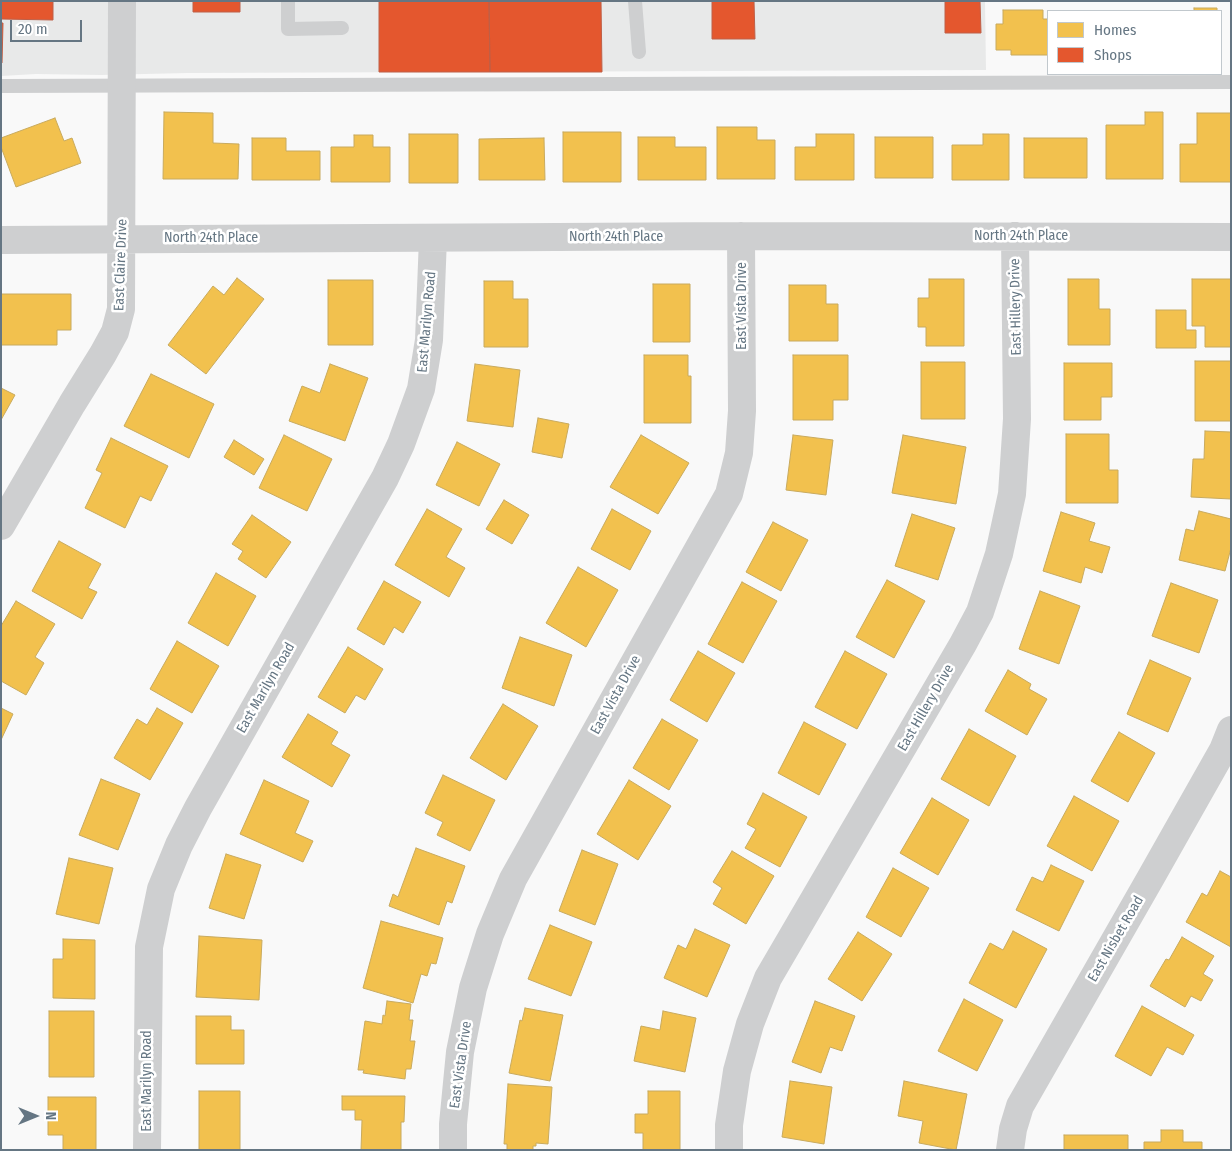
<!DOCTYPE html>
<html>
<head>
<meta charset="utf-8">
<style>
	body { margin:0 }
	#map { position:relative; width:1232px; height:1151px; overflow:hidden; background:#f9f9f9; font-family:"Fira Sans Condensed",sans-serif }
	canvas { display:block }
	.frame { position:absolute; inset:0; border:2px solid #657683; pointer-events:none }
	.legend { position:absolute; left:1047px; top:10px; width:175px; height:65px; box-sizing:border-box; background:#fff; border:1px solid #c1c8cd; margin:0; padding:6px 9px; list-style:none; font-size:15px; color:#657683 }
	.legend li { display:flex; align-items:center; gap:10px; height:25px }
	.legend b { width:25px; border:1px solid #c1c8cd }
	.north { position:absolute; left:10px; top:1091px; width:50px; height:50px; -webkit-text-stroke:4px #fff; paint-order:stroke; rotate:90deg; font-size:14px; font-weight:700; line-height:20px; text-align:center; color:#657683 }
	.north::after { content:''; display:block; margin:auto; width:18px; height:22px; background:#657683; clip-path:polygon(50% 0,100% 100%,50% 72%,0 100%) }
	.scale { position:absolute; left:10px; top:20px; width:72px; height:22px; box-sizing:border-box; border:2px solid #657683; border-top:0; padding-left:6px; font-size:15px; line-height:18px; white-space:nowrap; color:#657683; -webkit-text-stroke:4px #fff; paint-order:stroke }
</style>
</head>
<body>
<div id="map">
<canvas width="1232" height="1151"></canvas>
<div class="frame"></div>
<ul class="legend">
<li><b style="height:14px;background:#f2c14e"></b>Homes</li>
<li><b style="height:14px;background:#e4572e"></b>Shops</li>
</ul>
<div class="north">N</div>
<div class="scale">20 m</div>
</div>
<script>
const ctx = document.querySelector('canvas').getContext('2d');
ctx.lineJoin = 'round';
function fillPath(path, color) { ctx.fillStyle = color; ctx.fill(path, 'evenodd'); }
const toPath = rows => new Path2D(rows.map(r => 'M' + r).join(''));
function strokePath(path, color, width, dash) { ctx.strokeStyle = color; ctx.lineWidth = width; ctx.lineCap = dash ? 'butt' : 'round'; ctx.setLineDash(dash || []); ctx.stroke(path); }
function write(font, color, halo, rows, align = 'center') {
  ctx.font = font + ' "Fira Sans Condensed",sans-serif'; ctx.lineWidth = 5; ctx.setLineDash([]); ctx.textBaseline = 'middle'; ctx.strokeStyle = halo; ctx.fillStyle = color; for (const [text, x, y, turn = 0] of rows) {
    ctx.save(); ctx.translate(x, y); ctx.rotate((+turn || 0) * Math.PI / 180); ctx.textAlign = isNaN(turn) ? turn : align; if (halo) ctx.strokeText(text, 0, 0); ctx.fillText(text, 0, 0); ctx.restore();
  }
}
fillPath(toPath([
	[1,1,1231,1,985,2,986,70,188,73,101,75,36,74,1,76]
]), '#e8e9e9');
const homes = toPath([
	[1194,8,1217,8,1217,11,1194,11,1194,8],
	[1003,10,1043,10,1043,19,1048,19,1048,55,1011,55,1011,50,996,50,996,24,1003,24,1003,10],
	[164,112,213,113,213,143,239,144,238,179,163,179,164,112],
	[1145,112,1163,112,1163,179,1106,179,1106,125,1145,125,1145,112],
	[1197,113,1231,113,1231,182,1180,182,1180,144,1197,144,1197,113],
	[55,118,64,141,72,138,81,163,16,187,1,147,1,138,55,118],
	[717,127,757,127,757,140,775,140,775,179,717,179,717,127],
	[563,132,621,132,621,182,563,182,563,132],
	[409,134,458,134,458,183,409,183,409,134],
	[816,134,854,134,854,180,795,180,795,147,816,147,816,134],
	[983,134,1009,134,1009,180,952,180,952,145,983,145,983,134],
	[354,135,373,135,373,147,390,147,390,182,331,182,331,147,354,147,354,135],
	[638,137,675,137,675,147,706,147,706,180,638,180,638,137],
	[875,137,933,137,933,178,875,178,875,137],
	[252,138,286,138,286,151,320,151,320,180,252,180,252,138],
	[544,138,545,180,479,180,479,139,544,138],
	[1024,138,1087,138,1087,178,1024,178,1024,138],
	[237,278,264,299,206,374,168,345,213,286,224,295,237,278],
	[929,279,964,279,964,346,926,346,926,327,918,327,918,298,929,298,929,279],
	[1068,279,1099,279,1099,309,1110,309,1110,345,1068,345,1068,279],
	[1192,279,1231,279,1231,347,1205,347,1205,326,1192,326,1192,279],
	[328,280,373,280,373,345,328,345,328,280],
	[484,281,513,281,513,299,528,299,528,347,484,347,484,281],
	[653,284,690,284,690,342,653,342,653,284],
	[789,285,826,285,826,304,838,304,838,341,789,341,789,285],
	[1,294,71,294,71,330,57,330,57,345,1,345,1,294],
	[1156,310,1186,310,1186,330,1196,330,1196,348,1156,348,1156,310],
	[644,355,688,355,688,376,691,376,691,423,644,423,644,355],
	[793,355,848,355,848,400,833,400,833,420,793,420,793,355],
	[1195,361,1231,361,1231,421,1195,421,1195,361],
	[921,362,965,362,965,419,921,419,921,362],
	[1064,363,1112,363,1112,397,1101,397,1101,420,1064,420,1064,363],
	[330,364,368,378,345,441,289,421,302,386,320,393,330,364],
	[475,364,520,370,513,427,467,421,475,364],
	[151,374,214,404,189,458,124,426,151,374],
	[1,388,15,395,1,420,1,388],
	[538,418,569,424,562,458,532,452,538,418],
	[1205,431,1231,432,1231,499,1191,497,1193,459,1204,459,1205,431],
	[1066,434,1109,434,1109,470,1118,470,1118,503,1066,503,1066,434],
	[284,435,332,459,307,511,259,488,284,435],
	[641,435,689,463,658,514,610,487,641,435],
	[793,435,833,440,826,495,786,490,793,435],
	[903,435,966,447,956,504,892,493,903,435],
	[111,438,168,466,151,501,140,496,125,528,85,508,102,473,96,470,111,438],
	[234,440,264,459,254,475,224,457,234,440],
	[457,442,500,464,479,506,436,485,457,442],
	[504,500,529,515,512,544,486,529,504,500],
	[427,509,462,529,446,557,465,568,449,597,395,565,427,509],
	[612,509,651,531,630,570,591,549,612,509],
	[1199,511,1231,519,1231,548,1225,571,1179,560,1186,529,1194,531,1199,511],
	[1061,512,1095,523,1089,541,1110,547,1102,573,1085,567,1081,583,1043,571,1061,512],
	[912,514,955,528,938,580,895,566,912,514],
	[252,515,291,542,266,578,238,559,243,551,232,544,252,515],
	[773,522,808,540,781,591,746,572,773,522],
	[59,541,101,564,88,588,97,592,82,619,32,591,59,541],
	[578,567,618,590,586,647,546,623,578,567],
	[216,573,256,596,228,646,188,623,216,573],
	[887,580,925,601,894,658,856,637,887,580],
	[384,581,421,602,403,633,394,627,384,645,357,629,384,581],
	[742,582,777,601,743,663,708,644,742,582],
	[1171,583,1218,600,1199,653,1152,636,1171,583],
	[1040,591,1080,606,1059,664,1019,649,1040,591],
	[16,601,55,624,35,657,44,663,26,695,1,681,1,626,16,601],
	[520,637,572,655,554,706,502,688,520,637],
	[177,641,219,666,192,713,150,689,177,641],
	[348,647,383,669,365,700,356,695,345,713,318,697,348,647],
	[698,651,735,673,707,722,670,700,698,651],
	[845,651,887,674,857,729,815,707,845,651],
	[1150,660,1191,678,1168,732,1127,714,1150,660],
	[1008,670,1031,684,1029,689,1047,699,1027,735,985,711,1008,670],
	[503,704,538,726,506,780,470,758,503,704],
	[1,708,13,714,1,740,1,708],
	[157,708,183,723,150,780,114,758,137,719,147,725,157,708],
	[308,714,338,732,331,744,350,755,332,787,282,757,308,714],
	[662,719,698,740,669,790,633,768,662,719],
	[804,722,846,744,819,795,778,773,804,722],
	[969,729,1016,756,989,806,941,779,969,729],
	[1119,732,1155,753,1128,802,1091,781,1119,732],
	[443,775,495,800,470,851,437,835,443,822,425,813,443,775],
	[101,779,140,794,118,850,79,835,101,779],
	[264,780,309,801,295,833,313,841,303,862,240,834,264,780],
	[629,780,671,806,638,860,597,834,629,780],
	[763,793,807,817,780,867,745,848,756,829,747,824,763,793],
	[1074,796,1119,821,1092,871,1047,846,1074,796],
	[932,798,969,820,938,875,900,853,932,798],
	[416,848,465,866,452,903,447,901,439,925,389,906,393,894,398,897,416,848],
	[582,850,618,864,595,925,559,911,582,850],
	[732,851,774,876,746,924,713,904,722,888,713,882,732,851],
	[226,854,261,865,244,919,209,908,226,854],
	[69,858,113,868,99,924,56,914,69,858],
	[1051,865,1084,881,1059,931,1016,910,1032,877,1043,882,1051,865],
	[893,868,929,888,901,937,866,917,893,868],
	[1220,871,1231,877,1231,947,1186,922,1202,893,1207,896,1220,871],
	[381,921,443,938,436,964,431,963,427,976,421,974,413,1003,363,988,381,921],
	[550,925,592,942,571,996,528,979,550,925],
	[695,929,730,945,707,997,664,978,678,945,686,949,695,929],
	[1013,931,1047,949,1016,1008,969,983,990,943,1003,950,1013,931],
	[858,932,892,954,862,1001,828,979,858,932],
	[199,936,262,940,259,1000,196,997,199,936],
	[1182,937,1214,956,1203,974,1213,980,1201,1001,1191,996,1185,1007,1150,986,1166,959,1169,960,1182,937],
	[63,939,95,940,95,999,53,998,53,959,63,959,63,939],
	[964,999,1003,1020,977,1071,938,1051,964,999],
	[387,1001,411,1004,409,1020,413,1020,410,1041,415,1041,411,1069,406,1069,405,1079,363,1073,364,1070,358,1070,365,1021,382,1024,383,1015,385,1016,387,1001],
	[815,1001,855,1016,842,1051,830,1047,821,1073,792,1062,815,1001],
	[1142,1006,1194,1035,1183,1055,1167,1047,1151,1076,1115,1056,1142,1006],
	[525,1008,563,1015,550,1081,509,1073,520,1020,522,1021,525,1008],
	[49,1011,94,1011,94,1077,49,1077,49,1011],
	[663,1011,696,1018,685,1072,634,1061,641,1026,660,1030,663,1011],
	[196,1016,231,1016,231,1030,244,1030,244,1064,196,1064,196,1016],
	[790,1081,832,1087,824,1144,782,1137,790,1081],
	[904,1081,967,1094,956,1150,919,1143,923,1121,898,1116,904,1081],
	[508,1084,552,1087,548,1144,536,1143,536,1146,533,1146,533,1150,507,1150,507,1144,504,1144,508,1084],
	[199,1091,240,1091,240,1150,199,1150,199,1091],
	[648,1091,680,1091,680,1150,643,1150,643,1133,635,1133,635,1114,648,1114,648,1091],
	[342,1096,405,1096,404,1122,401,1122,401,1150,361,1150,362,1120,355,1120,355,1110,342,1110,342,1096],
	[48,1097,96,1097,96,1150,63,1150,63,1135,48,1135,48,1097],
	[1161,1130,1183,1130,1183,1142,1202,1142,1202,1150,1144,1150,1144,1142,1161,1142,1161,1130],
	[1064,1135,1128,1135,1128,1150,1064,1150,1064,1135]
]);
fillPath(homes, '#f2c14e');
strokePath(homes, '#c8aa5e', 1);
const shops = toPath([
	[1,1,53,1,53,20,1,19,1,1],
	[193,1,240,1,240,12,193,12,193,1],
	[379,1,489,1,490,72,379,72,379,1],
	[489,1,601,1,602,72,490,72,489,1],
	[712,1,754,1,755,39,712,39,712,1],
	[945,1,980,1,981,33,945,33,945,1],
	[1,23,3,23,2,63,1,63,1,23]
]);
fillPath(shops, '#e4572e');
strokePath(shops, '#be6048', 1);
strokePath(toPath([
	[288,1,288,29,342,28],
	[635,1,639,52],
	[1,86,1231,82]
]), '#cecfd0', 14);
strokePath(toPath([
	[1,240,741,236,1231,237],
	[1,526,72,404,103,354,115,332,121,309,122,1],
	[147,1150,149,947,161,889,179,845,198,808,385,478,401,444,421,389,429,340,433,238],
	[453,1150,453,1124,460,1052,473,988,490,934,513,879,729,494,739,453,742,411,741,236],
	[729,1150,729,1125,737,1071,750,1024,768,978,963,644,980,612,999,554,1012,494,1017,419,1015,236],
	[1010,1150,1013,1129,1020,1106,1150,879,1223,750,1231,730]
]), '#cecfd0', 28);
write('14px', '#657683', '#fff', [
	["North 24th Place",1021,236],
	["North 24th Place",616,237],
	["North 24th Place",211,238],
	["East Claire Drive",121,265,-88],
	["East Vista Drive",742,306,-90],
	["East Hillery Drive",1016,307,-91],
	["East Marilyn Road",427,322,-85],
	["East Marilyn Road",266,688,-60],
	["East Vista Drive",616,695,-61],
	["East Hillery Drive",926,708,-60],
	["East Nisbet Road",1116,939,-60],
	["East Vista Drive",461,1065,-82],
	["East Marilyn Road",147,1081,-90]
]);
</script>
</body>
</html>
